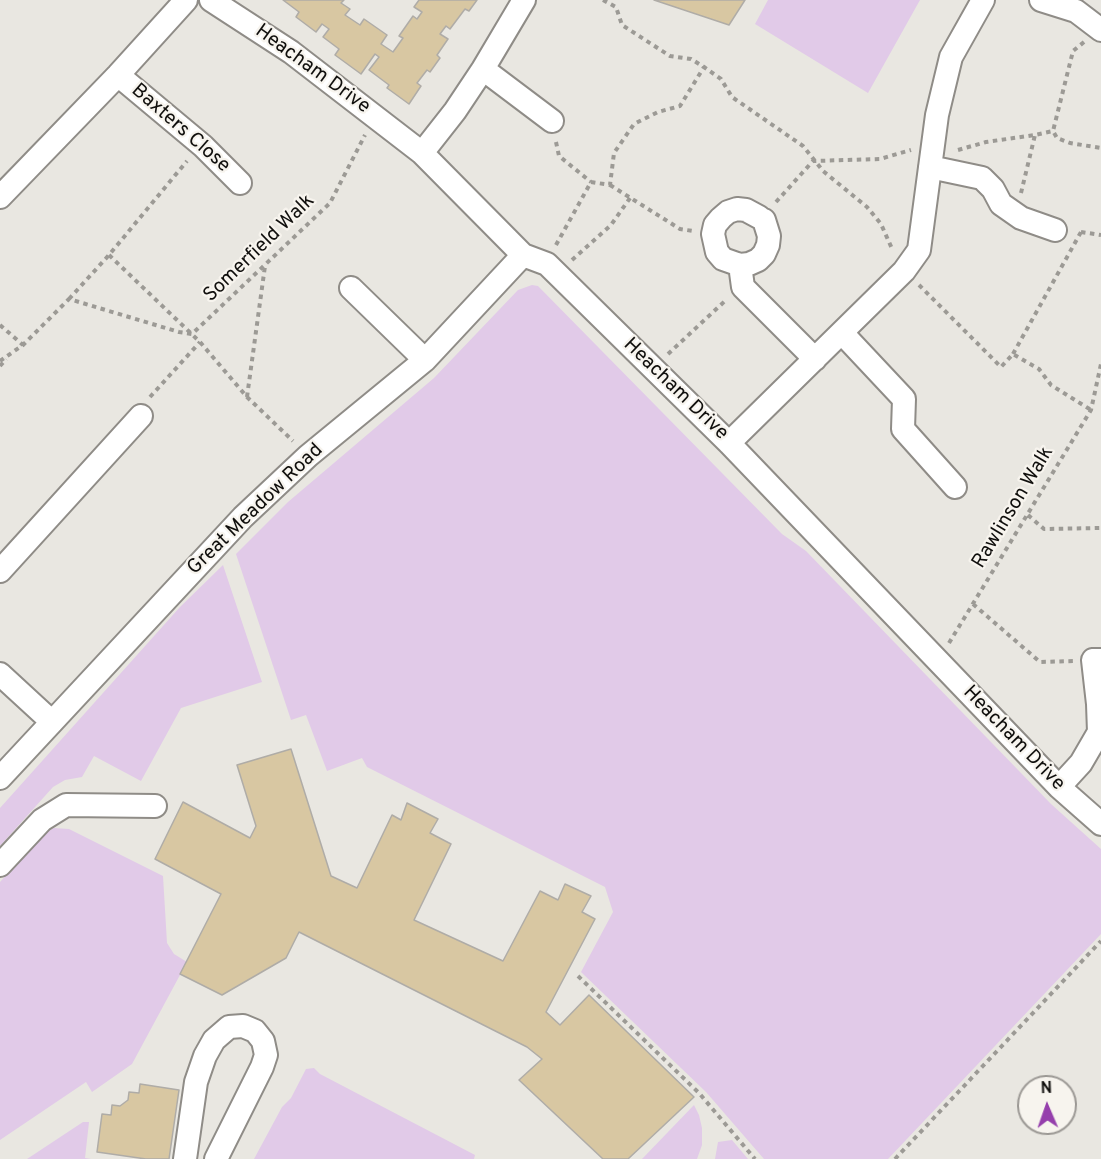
<!DOCTYPE html>
<html>
<head>
<meta charset="utf-8">
<style>
	body { margin:0 }
	#map { position:relative; width:1101px; height:1159px; overflow:hidden; background:#e9e7e1; font-family:Overpass,sans-serif }
	canvas { display:block }
	.north { position:absolute; left:1017px; top:1075px; width:60px; height:60px; box-sizing:border-box; background:#f7f4ee; border:2px solid #9b9894; border-radius:50%; rotate:358deg; font-size:16px; font-weight:700; line-height:24px; text-align:center; color:#100f0d }
	.north::after { content:''; display:block; margin:auto; width:21px; height:27px; background:#953fac; clip-path:polygon(50% 0,100% 100%,50% 72%,0 100%) }
</style>
</head>
<body>
<div id="map">
<canvas width="1101" height="1159"></canvas>
<div class="north">N</div>
</div>
<script>
const ctx = document.querySelector('canvas').getContext('2d');
ctx.lineJoin = 'round';
function fillPath(path, color) { ctx.fillStyle = color; ctx.fill(path, 'evenodd'); }
const toPath = rows => new Path2D(rows.map(r => 'M' + r).join(''));
function strokePath(path, color, width, dash) { ctx.strokeStyle = color; ctx.lineWidth = width; ctx.lineCap = dash ? 'butt' : 'round'; ctx.setLineDash(dash || []); ctx.stroke(path); }
function write(font, color, halo, rows, align = 'center') {
  ctx.font = font + ' Overpass,sans-serif'; ctx.lineWidth = 4.5; ctx.setLineDash([]); ctx.textBaseline = 'middle'; ctx.strokeStyle = halo; ctx.fillStyle = color; for (const [text, x, y, turn = 0] of rows) {
    ctx.save(); ctx.translate(x, y); ctx.rotate((+turn || 0) * Math.PI / 180); ctx.textAlign = isNaN(turn) ? turn : align; if (halo) ctx.strokeText(text, 0, 0); ctx.fillText(text, 0, 0); ctx.restore();
  }
}
fillPath(toPath([
	[768,0,920,0,868,93,755,24],
	[532,285,538,286,782,534,806,551,1051,804,1101,849,1101,934,888,1159,764,1159,706,1092,581,972,613,912,605,887,367,767,362,758,327,771,306,715,291,720,236,554,288,502,434,378,518,290],
	[223,565,262,682,181,708,141,781,94,756,82,777,65,780,53,787,0,846,0,808,180,607],
	[54,828,69,829,163,876,167,943,174,954,187,962,132,1064,92,1092,86,1082,0,1140,0,882,46,832],
	[314,1068,320,1074,475,1155,474,1159,254,1159,282,1107,291,1098,306,1069],
	[694,1105,699,1115,702,1128,702,1145,697,1159,642,1159],
	[83,1122,89,1122,85,1158,91,1159,27,1159],
	[732,1140,748,1159,715,1159,718,1142]
]), '#e1cae8');
const building = toPath([
	[283,0,344,0,341,3,350,9,345,15,360,25,364,19,387,35,381,44,393,52,403,38,399,36,413,16,417,19,422,12,414,7,419,0,477,0,469,11,465,9,450,29,446,26,440,34,448,39,437,55,440,58,430,72,427,70,417,83,421,86,409,104,387,88,389,85,369,70,379,57,375,54,361,74,335,55,339,49,323,37,329,29,322,24,316,32,296,17,299,12,283,0],
	[654,0,745,0,729,25,654,0],
	[291,749,331,876,357,888,392,815,401,820,407,803,438,819,430,833,451,844,414,920,503,961,540,891,558,900,565,884,591,896,582,912,595,919,546,1012,560,1025,589,995,694,1097,628,1159,603,1159,519,1080,542,1059,527,1047,299,932,286,958,222,995,180,974,221,894,155,859,183,802,250,838,256,826,237,765,291,749],
	[140,1084,179,1090,169,1159,146,1159,97,1152,102,1114,111,1115,112,1105,120,1106,128,1100,129,1092,139,1093,140,1084]
]);
fillPath(building, '#d8c7a2');
strokePath(building, '#afaca7', 1.5);
const minor = toPath([
	[211,0,291,52,422,153,523,255,547,264,729,443,1059,787,1101,824],
	[1041,0,1076,11,1101,30],
	[483,69,552,121],
	[118,75,203,146,240,183],
	[422,153,455,111,483,69,524,0],
	[930,167,982,178,993,189,1001,204,1021,218,1055,230],
	[0,197,118,75,186,0],
	[759,217,746,210,737,209,728,212,721,218,715,225,713,234,717,252,723,259,740,265,749,264,758,260,764,254,768,245,769,236,764,220],
	[740,265,743,287,815,359],
	[351,288,425,360],
	[843,334,904,399,903,429,955,487],
	[729,443,904,271,919,250,937,115,951,57,983,0],
	[0,571,141,416],
	[0,674,51,721],
	[0,778,243,517,308,456,425,360,523,255],
	[1059,787,1081,763,1099,732,1098,704,1093,660,1101,660],
	[0,865,42,820,66,805,155,806],
	[185,1159,196,1082,205,1056,214,1040,229,1027,243,1026,255,1031,263,1041,266,1055,262,1067,216,1159]
]);
strokePath(minor, '#8f8c87', 26);
strokePath(toPath([
	[603,0,616,7,622,25,670,56,691,59,704,67,721,79,732,97,803,146,823,171,867,207,881,224,893,251],
	[1084,42,1073,51,1053,131,1057,138,1070,143,1101,148],
	[556,142,559,156,591,182],
	[958,150,986,142,1035,135,1053,131],
	[610,185,680,229,693,231],
	[1021,193,1035,135],
	[776,202,813,161,880,159,911,150],
	[1081,232,1101,235],
	[556,245,591,182,610,185,614,153,634,124,658,112,680,106,704,67],
	[109,255,200,342,247,397,293,441],
	[572,260,611,225,630,198],
	[919,285,1001,367,1013,354,1039,369,1051,385,1091,410],
	[69,299,109,255,187,161],
	[0,325,23,345],
	[668,354,726,300],
	[1013,354,1081,232],
	[0,361,23,345,69,299,179,332,192,334,330,203,365,135],
	[0,366,6,359],
	[150,397,200,342],
	[247,397,265,266],
	[1028,515,1044,529,1101,528],
	[973,604,1040,662,1074,661],
	[949,643,1091,410,1101,364],
	[578,976,699,1093,755,1159],
	[895,1159,1101,941]
]), '#9c9a95', 4, [4.5, 4.5]);
strokePath(minor, '#fff', 22);
write('20px', '#100f0d', '#f7f4ee', [
	["Heacham Drive",312,70,36],
	["Baxters Close",180,129,41],
	["Somerfield Walk",260,249,-44],
	["Heacham Drive",675,390,44],
	["Rawlinson Walk",1014,508,-59],
	["Great Meadow Road",256,510,-44],
	["Heacham Drive",1013,739,46]
]);
</script>
</body>
</html>
